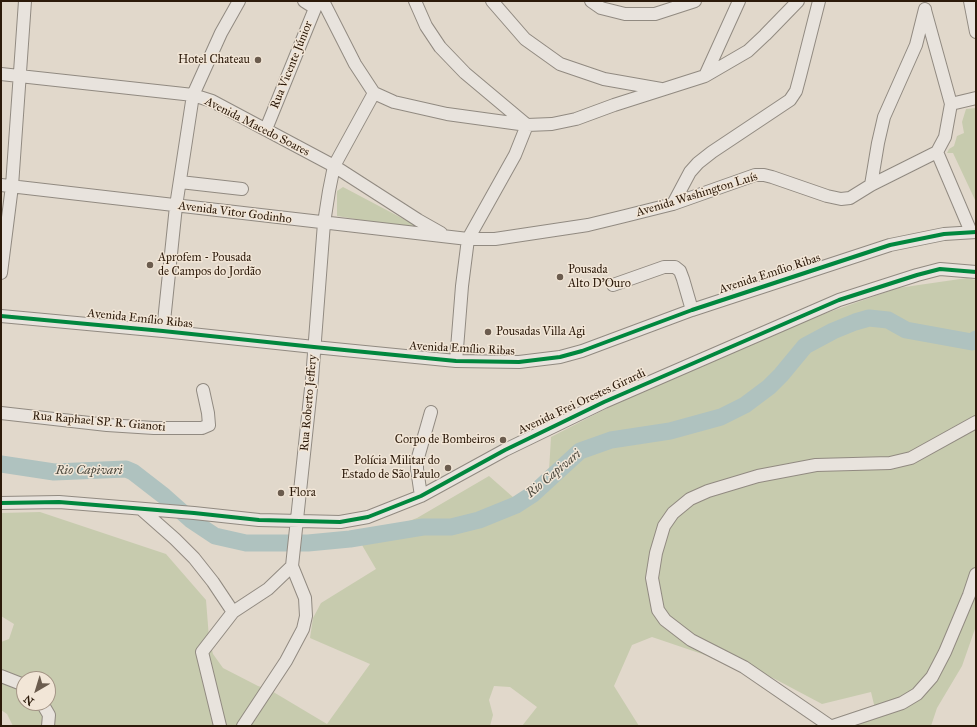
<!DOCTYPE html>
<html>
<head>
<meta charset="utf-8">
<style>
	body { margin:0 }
	#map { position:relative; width:977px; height:727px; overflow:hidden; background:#e1d8cb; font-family:"IM FELL Great Primer",serif }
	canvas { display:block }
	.frame { position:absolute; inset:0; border:2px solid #2c1a0a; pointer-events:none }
	.north { position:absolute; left:16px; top:671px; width:40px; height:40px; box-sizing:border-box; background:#f2e6d7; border:1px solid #a39485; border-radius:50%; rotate:218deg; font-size:11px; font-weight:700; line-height:16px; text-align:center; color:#2c1a0a }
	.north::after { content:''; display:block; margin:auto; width:14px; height:18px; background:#6b5c4e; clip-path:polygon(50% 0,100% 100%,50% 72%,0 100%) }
</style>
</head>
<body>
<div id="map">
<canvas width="977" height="727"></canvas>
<div class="frame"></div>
<div class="north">N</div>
</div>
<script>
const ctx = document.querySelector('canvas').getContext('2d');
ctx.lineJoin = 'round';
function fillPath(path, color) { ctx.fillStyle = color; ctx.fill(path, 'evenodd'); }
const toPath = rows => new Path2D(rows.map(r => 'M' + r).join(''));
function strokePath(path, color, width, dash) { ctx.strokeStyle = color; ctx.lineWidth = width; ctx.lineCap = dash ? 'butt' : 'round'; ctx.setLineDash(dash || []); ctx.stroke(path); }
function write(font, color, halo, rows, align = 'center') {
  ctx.font = font + ' "IM FELL Great Primer",serif'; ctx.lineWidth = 3; ctx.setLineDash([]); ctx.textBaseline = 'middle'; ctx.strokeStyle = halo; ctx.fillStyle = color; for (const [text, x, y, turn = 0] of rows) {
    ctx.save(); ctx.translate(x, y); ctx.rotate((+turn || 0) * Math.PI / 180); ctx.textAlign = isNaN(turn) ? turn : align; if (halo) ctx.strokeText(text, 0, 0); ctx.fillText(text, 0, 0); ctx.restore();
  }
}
fillPath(toPath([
	[976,108,976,207,976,202,953,153,947,153,949,149,954,146,957,136,964,133,962,122,966,109],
	[343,187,413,224,415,227,411,228,337,216,337,191],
	[967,278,976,280,976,626,962,666,937,708,931,726,856,726,877,717,871,692,822,704,773,678,652,637,632,645,614,686,639,726,522,726,537,707,510,687,494,686,489,700,493,715,490,726,13,726,7,714,1,710,1,642,9,639,14,624,1,616,1,513,40,512,166,554,206,600,209,638,213,654,223,668,258,686,270,690,327,724,370,664,310,638,313,618,321,603,376,569,359,540,417,518,489,476,514,498,527,492,540,482,549,471,551,437,720,350,898,288],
	[24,679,48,679,48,703,24,703]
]), '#c7cbae');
strokePath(toPath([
	[1,464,54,472,126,469,133,472,164,496,191,520,215,536,246,543,308,543,350,539,423,527,451,527,479,520,516,505,533,494,580,451,611,440,670,431,721,417,745,405,769,387,781,375,805,346,833,331,855,322,869,318,888,320,906,330,972,342,976,339]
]), '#afc2bf', 17);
const minor = toPath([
	[304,1,315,8],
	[323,1,355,64,374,93,394,102,447,114,527,125,552,124,576,119,614,105,705,76,748,51,765,35,798,1],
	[415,1,426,26,440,47,465,73,527,125],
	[492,1,525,39,560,64,604,79,661,89],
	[591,1,601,8,625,14,655,14,695,1],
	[970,1,976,32],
	[925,10,951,104],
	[1,74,175,93,193,95,212,101,334,166,418,220,441,233],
	[705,76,739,1],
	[266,129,318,1],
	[937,152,971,232],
	[937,152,945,137,951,104,976,98],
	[180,182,242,189],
	[1,185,468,239,495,239,588,225,625,216,673,204,755,175,764,175,772,177,827,196,841,199,850,198,871,185,937,152],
	[871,185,878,143,884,117,916,45,925,9],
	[673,204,690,172,698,163,712,152,790,100,796,91,800,76,819,1],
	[1,273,12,186,25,1],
	[613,285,664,267,675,267,680,271,683,279,692,310],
	[1,316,163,331,314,347,456,361,519,362,560,357,582,351,692,310,890,245,944,234,976,232],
	[163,331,176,206,193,95,221,33,239,1],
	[456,361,462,286,468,239,515,155,527,125],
	[1,413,107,425,154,428,202,428,209,425,208,413,203,390],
	[421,496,417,469,417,461,431,412],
	[1,503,59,502,194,513,259,520,340,522,368,517,421,496,505,450,604,402,839,300,917,275,940,269,976,272],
	[141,509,175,539,194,558,213,582,233,612],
	[1,676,24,685],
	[42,703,49,715,48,726],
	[220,726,202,652,233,612,268,589,292,566,312,379,324,223,329,191,334,166,374,93],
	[243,726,286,661,303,629,306,616,305,598,292,566],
	[830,726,744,667,691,640,665,620,658,610,652,578,656,553,664,526,673,513,690,499,708,491,758,476,816,465,890,463,911,458,976,422],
	[833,726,902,703,917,694,932,677,945,652,969,595,976,574]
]);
strokePath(minor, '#918a81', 14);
strokePath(minor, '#e8e3dd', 12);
strokePath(toPath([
	[1,316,163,331,314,347,456,361,519,362,560,357,582,351,692,310,890,245,944,234,976,232],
	[1,503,59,502,194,513,259,520,340,522,368,517,421,496,505,450,604,402,839,300,917,275,940,269,976,272]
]), '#00873e', 4);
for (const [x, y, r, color] of [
	[258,60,4,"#6b5c4e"],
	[150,265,4,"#6b5c4e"],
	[560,277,4,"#6b5c4e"],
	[488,332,4,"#6b5c4e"],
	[503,440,4,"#6b5c4e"],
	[448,468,4,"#6b5c4e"],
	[281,493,4,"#6b5c4e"]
]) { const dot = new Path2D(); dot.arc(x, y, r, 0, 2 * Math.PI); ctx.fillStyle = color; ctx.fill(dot); strokePath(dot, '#f2e6d7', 1.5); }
write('12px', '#2c1a0a', '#f2e6d7', [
	["Hotel Chateau",250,60,"right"],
	["Aprofem - Pousada",158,258],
	["de Campos do Jordão",158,272],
	["Pousada",568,270],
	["Alto D'Ouro",568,284],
	["Pousadas Villa Agi",496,332],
	["Corpo de Bombeiros",495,440,"right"],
	["Polícia Militar do",440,461,"right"],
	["Estado de São Paulo",440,475,"right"],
	["Flora",289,493]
], 'left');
write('12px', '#2c1a0a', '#f2e6d7', [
	["Rua Vicente Júnior",292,65,-68],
	["Avenida Macedo Soares",257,127,27],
	["Avenida Washington Luís",697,195,-17],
	["Avenida Vitor Godinho",235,213,7],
	["Avenida Emílio Ribas",770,274,-18],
	["Avenida Emílio Ribas",140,319,6],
	["Avenida Emílio Ribas",462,349,3],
	["Avenida Frei Orestes Girardi",582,402,-25],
	["Rua Roberto Jeffery",309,403,-85],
	["Rua Raphael SP. R. Gianoti",99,422,5]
]);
write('italic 13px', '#4d4a3f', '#f2e6d7', [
	["Rio Capivari",89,471],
	["Rio Capivari",554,474,-40]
]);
</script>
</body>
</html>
